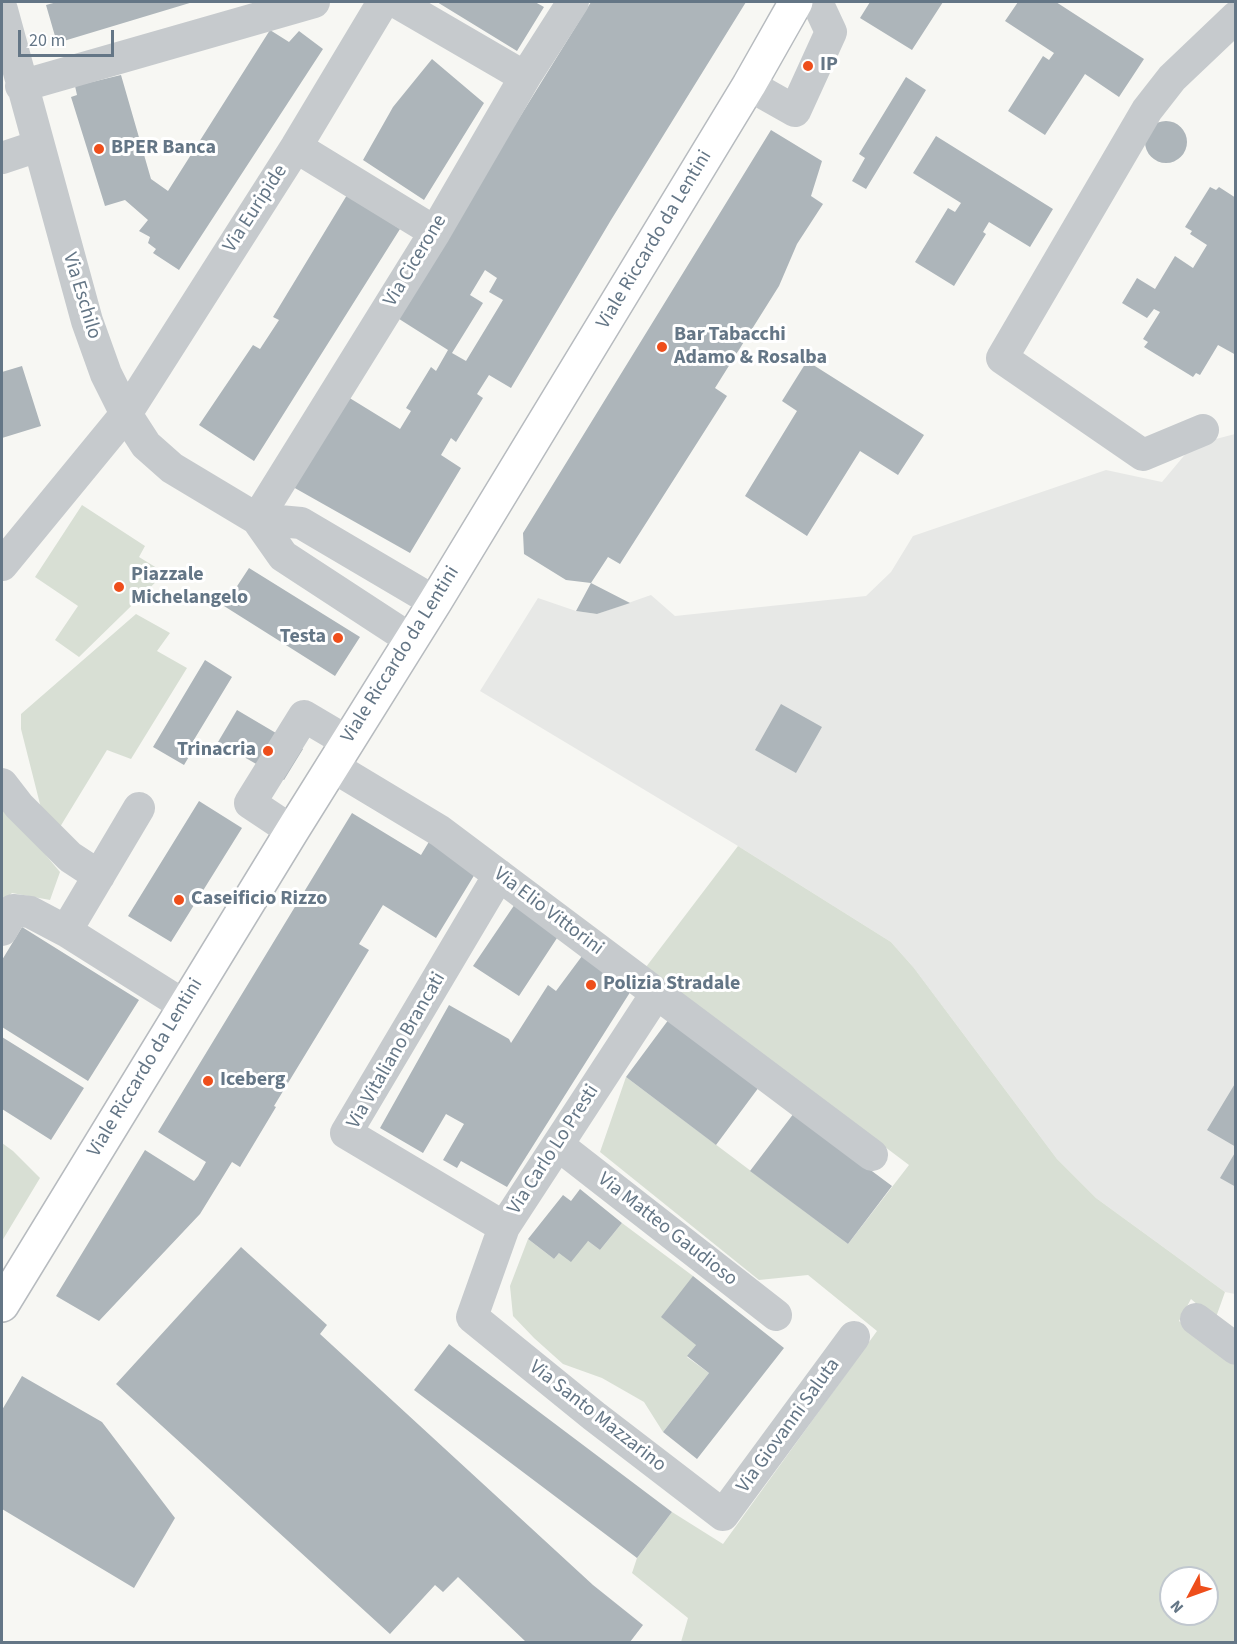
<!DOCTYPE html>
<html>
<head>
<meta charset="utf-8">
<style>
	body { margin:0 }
	#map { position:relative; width:1237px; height:1644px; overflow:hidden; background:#f7f7f3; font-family:"Source Sans 3",sans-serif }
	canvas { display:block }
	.frame { position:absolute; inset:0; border:3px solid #647686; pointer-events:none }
	.north { position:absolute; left:1159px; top:1566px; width:60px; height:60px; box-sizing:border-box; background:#fff; border:2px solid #c1c8cf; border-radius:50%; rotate:229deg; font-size:16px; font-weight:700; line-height:24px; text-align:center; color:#647686 }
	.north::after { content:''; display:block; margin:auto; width:21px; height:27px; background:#ee4e1b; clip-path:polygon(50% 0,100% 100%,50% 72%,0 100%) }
	.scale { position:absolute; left:18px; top:30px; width:96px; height:27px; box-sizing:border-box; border:3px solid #647686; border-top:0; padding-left:8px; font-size:18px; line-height:21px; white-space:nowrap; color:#647686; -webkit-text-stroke:4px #fff; paint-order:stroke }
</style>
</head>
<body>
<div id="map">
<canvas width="1237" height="1644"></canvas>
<div class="frame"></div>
<div class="north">N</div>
<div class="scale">20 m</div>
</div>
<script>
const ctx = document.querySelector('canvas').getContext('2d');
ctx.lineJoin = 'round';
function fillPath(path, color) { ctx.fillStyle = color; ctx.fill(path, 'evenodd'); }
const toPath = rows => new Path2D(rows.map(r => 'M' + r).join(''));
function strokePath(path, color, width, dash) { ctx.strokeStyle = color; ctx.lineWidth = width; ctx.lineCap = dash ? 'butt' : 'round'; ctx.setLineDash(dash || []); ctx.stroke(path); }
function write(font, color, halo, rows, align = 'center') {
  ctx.font = font + ' "Source Sans 3",sans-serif'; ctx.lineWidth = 6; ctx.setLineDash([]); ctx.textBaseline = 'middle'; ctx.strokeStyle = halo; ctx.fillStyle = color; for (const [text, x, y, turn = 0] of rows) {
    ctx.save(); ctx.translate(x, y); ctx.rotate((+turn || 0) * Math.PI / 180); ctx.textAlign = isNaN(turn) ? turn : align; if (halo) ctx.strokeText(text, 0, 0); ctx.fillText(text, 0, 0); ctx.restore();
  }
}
fillPath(toPath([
	[1235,434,1235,1294,1225,1292,1096,1198,1057,1159,914,968,891,942,738,846,480,691,538,598,576,611,597,614,651,595,675,616,866,596,891,572,913,536,1106,470,1162,482,1193,445]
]), '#e7e8e6');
fillPath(toPath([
	[82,505,145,546,139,557,165,573,79,657,55,640,78,606,35,577],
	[136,614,170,633,157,651,187,668,131,759,107,750,60,827,43,816,21,729,21,714],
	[2,803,60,872,50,900,12,893,2,902],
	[738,846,891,942,914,968,1057,1159,1096,1198,1225,1292,1215,1320,1191,1299,1179,1321,1235,1365,1235,1642,681,1642,688,1618,632,1573,637,1558,672,1512,723,1544,877,1331,808,1275,759,1280,600,1152,626,1077,848,1244,909,1165,646,967],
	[1171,1578,1207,1578,1207,1614,1171,1614],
	[2,1143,13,1151,40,1178,2,1241],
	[622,1223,693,1276,696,1345,687,1357,709,1373,663,1432,644,1402,602,1378,563,1364,534,1338,513,1316,510,1286,528,1239,554,1259,559,1253,588,1241,600,1250]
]), '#d8dfd4');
fillPath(toPath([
	[57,2,193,2,57,43,46,5],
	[437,2,535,2,544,7,517,51],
	[591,2,746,2,611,220,511,388,489,375,477,394,483,398,456,442,451,438,441,455,461,468,410,553,293,487,348,397,400,429,411,411,406,408,431,367,436,371,448,350,396,317],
	[485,270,497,278,489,292,503,300,466,361,452,353,483,303,470,295],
	[870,2,943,2,912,50,860,18],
	[1018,2,1056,2,1144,59,1119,97,1085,74,1045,135,1008,111,1043,56,1049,60,1054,53,1005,21],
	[270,30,289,42,299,31,323,49,179,270,153,253,156,249,148,243,150,237,139,231,148,220,125,200,105,206,71,97,77,95,75,86,121,75,151,179,168,191],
	[432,59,484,103,424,200,363,160,393,107],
	[906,77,926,90,866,189,852,181,865,158,859,154],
	'1145 142a21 21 0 1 1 42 0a21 21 0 1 1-42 0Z',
	[771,130,822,161,811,196,823,204,797,244,779,286,715,388,727,396,620,564,608,557,591,583,630,603,597,614,576,611,591,583,566,580,524,554,523,533],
	[936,136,1053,209,1030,247,989,222,983,232,986,234,954,286,915,262,948,208,955,212,961,203,913,173],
	[1210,187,1216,190,1219,187,1236,198,1236,355,1218,345,1200,375,1196,373,1193,377,1144,347,1148,342,1143,339,1160,312,1154,309,1147,318,1122,303,1137,278,1155,289,1175,256,1193,268,1207,245,1190,234,1192,231,1185,227],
	[347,195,400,229,254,461,199,425,253,345,260,349,279,320,273,317],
	[807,361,924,435,898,475,860,451,807,536,745,496,797,411,782,401],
	[22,366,41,426,2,438,2,372],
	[249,568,360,637,335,676,224,606],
	[205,660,232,677,192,743,196,745,184,765,153,747],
	[781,704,822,727,796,773,755,750],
	[237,710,303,749,284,780,218,742],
	[199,801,242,828,171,942,128,916],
	[352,813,421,855,430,840,478,869,436,938,383,905,359,944,369,950,274,1106,276,1107,240,1167,232,1162,200,1214,99,1321,56,1296,145,1150,194,1181,198,1176,206,1162,158,1132],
	[515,904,559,935,519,996,473,966],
	[22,927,139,1000,88,1081,2,1027,2,960],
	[585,952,634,986,507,1187,461,1161,457,1168,443,1160,464,1124,446,1114,423,1153,380,1128,449,1005,509,1039,511,1043,548,985,556,991],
	[669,1019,759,1087,716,1145,626,1077],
	[2,1037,84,1088,51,1140,2,1109],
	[1236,1082,1236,1147,1207,1130],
	[794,1113,892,1186,848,1244,750,1171],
	[1236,1151,1236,1187,1220,1178],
	[580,1189,622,1223,600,1250,588,1241,571,1262,559,1253,554,1259,528,1239,563,1195,571,1201],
	[241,1247,327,1325,320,1334,593,1585,643,1625,630,1642,526,1642,458,1577,443,1592,435,1585,390,1634,116,1384],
	[693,1276,784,1348,697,1459,663,1432,709,1373,687,1356,696,1345,661,1317],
	[449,1344,672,1512,637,1558,414,1390],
	[22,1376,102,1422,175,1518,134,1588,2,1509,2,1410]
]), '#adb5ba');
const major = toPath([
	[2,1305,292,831,435,602,749,85,796,2]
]);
strokePath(major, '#b7bbbf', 36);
strokePath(toPath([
	[396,2,525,77],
	[2,10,87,321,106,374,126,414,146,445,172,468,257,519,283,556,410,639],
	[749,85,795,111,831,32,817,2],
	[21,86,314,2],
	[296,147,435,232],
	[2,158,38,146],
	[1203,430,1143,455,1002,358,1147,110,1172,78,1236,17],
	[257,519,435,232,525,77,573,2],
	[257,519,301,523,435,602],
	[2,565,126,414,296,147,383,2],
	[332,766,440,831,872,1155],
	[2,784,19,806,70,857,99,876],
	[292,831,250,803,304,716,348,742],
	[499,875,346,1133,504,1227],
	[2,930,13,910,30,912,66,931,185,1006],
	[66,931,139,808],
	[656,994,504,1227,472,1317,594,1416,723,1515,854,1337],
	[558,1145,776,1315],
	[1196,1319,1236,1349]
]), '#c6cacd', 32);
strokePath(major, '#fff', 33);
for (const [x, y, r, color] of [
	[808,66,6,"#ee4e1b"],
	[99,149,6,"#ee4e1b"],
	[662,347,6,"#ee4e1b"],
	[119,587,6,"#ee4e1b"],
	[338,638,6,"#ee4e1b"],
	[268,751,6,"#ee4e1b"],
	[179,900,6,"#ee4e1b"],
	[591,985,6,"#ee4e1b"],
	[208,1081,6,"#ee4e1b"]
]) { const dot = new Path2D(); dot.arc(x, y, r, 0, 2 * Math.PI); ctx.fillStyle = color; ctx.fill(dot); strokePath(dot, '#fff', 2); }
write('bold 20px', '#647686', '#fff', [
	["IP",820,66],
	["BPER Banca",111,149],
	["Bar Tabacchi",674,336],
	["Adamo & Rosalba",674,359],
	["Piazzale",131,576],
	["Michelangelo",131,599],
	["Testa",326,638,"right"],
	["Trinacria",256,751,"right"],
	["Caseificio Rizzo",191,900],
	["Polizia Stradale",603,985],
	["Iceberg",220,1081]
], 'left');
write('20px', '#647686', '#fff', [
	["Via Euripide",256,209,-57],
	["Viale Riccardo da Lentini",655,240,-59],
	["Via Cicerone",416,261,-59],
	["Via Eschilo",81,296,73],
	["Viale Riccardo da Lentini",401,655,-58],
	["Via Elio Vittorini",548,912,37],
	["Via Vitaliano Brancati",397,1051,-60],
	["Viale Riccardo da Lentini",146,1068,-59],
	["Via Carlo Lo Presti",554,1150,-57],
	["Via Matteo Gaudioso",667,1230,38],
	["Via Santo Mazzarino",597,1417,38],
	["Via Giovanni Saluta",789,1426,-54]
]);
</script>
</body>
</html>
